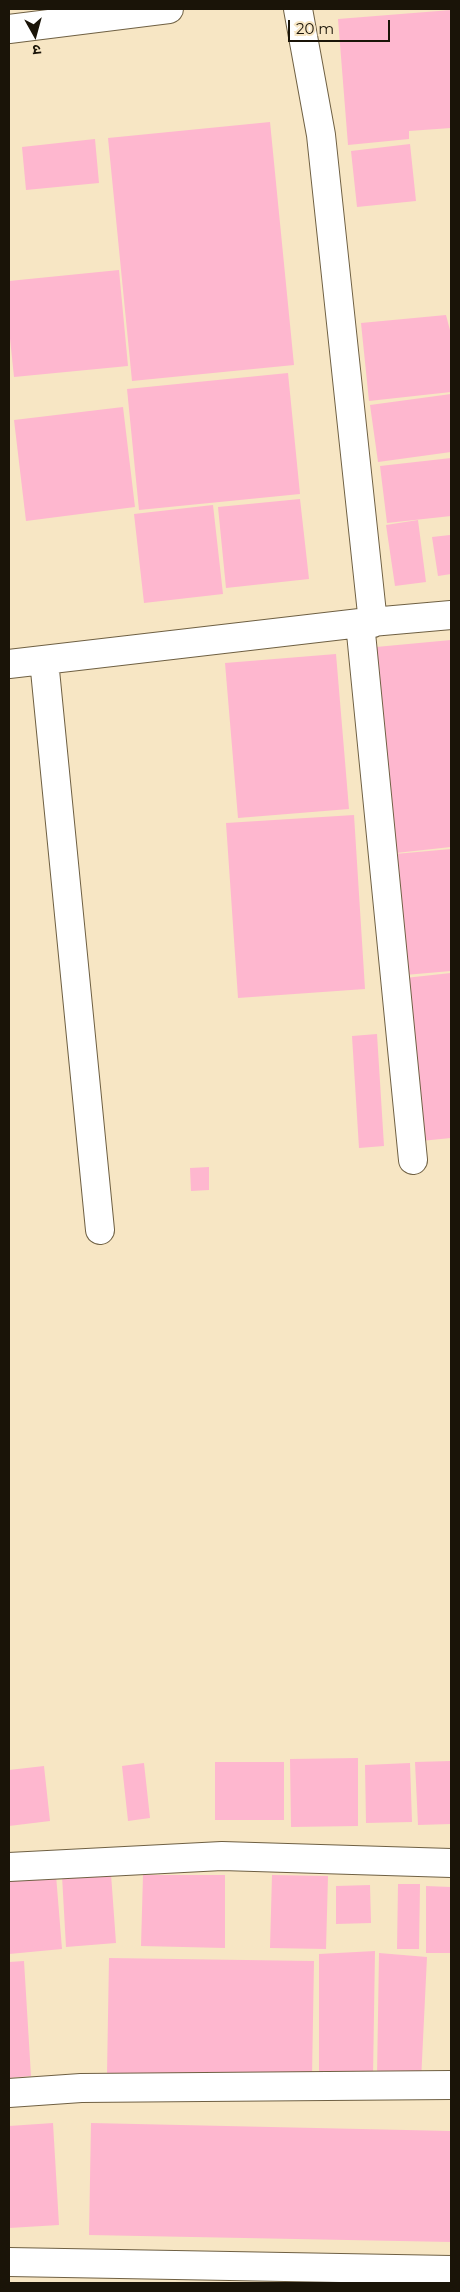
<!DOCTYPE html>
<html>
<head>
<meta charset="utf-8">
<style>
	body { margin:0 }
	#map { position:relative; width:460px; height:2292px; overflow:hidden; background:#f7e6c4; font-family:Montserrat,"Noto Sans Devanagari",sans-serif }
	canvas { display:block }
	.frame { position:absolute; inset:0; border:10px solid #1a1408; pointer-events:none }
	.north { position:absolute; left:10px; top:10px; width:50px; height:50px; -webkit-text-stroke:4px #f7e6c4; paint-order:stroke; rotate:173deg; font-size:14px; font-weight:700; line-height:20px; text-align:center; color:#1a1408 }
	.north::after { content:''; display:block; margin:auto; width:18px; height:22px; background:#1a1408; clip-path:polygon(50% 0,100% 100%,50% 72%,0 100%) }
	.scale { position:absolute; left:288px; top:20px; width:102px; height:22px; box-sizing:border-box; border:2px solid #1a1408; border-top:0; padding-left:6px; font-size:15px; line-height:18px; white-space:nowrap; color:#1a1408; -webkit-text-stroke:4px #f7e6c4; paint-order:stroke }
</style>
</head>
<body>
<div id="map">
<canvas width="460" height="2292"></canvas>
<div class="frame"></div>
<div class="north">उ</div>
<div class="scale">20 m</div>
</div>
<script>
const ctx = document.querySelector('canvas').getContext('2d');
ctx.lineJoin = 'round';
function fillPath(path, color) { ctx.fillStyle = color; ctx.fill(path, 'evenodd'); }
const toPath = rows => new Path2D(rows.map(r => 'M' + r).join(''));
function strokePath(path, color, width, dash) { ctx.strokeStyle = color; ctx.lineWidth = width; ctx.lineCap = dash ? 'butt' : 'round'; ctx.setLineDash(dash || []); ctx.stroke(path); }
fillPath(toPath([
	[451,10,451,128,409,131,409,139,348,145,338,19],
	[270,122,294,365,132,381,108,138],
	[95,139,99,183,26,190,22,147],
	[410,144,416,201,357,207,351,151],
	[119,270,128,366,14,377,9,329,9,281],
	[446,315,451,334,451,392,369,401,361,323],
	[288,373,300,494,139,510,127,389],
	[451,394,451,452,378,462,370,405],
	[123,407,135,507,26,521,14,420],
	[451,458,451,516,387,523,380,466],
	[300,499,309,579,226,588,218,507],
	[213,505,223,594,144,603,134,514],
	[418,520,426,582,395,586,386,525],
	[450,535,451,574,438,576,432,537],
	[451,640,451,847,396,853,376,647],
	[336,654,349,809,238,818,225,663],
	[354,815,365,989,238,998,226,823],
	[451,849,451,971,405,975,395,854],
	[451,973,451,1138,421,1141,405,978],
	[377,1034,384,1146,359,1148,352,1036],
	[209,1167,209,1190,191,1191,190,1168],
	[358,1758,358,1826,291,1827,290,1759],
	[451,1761,451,1824,418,1825,415,1762],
	[215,1762,284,1762,284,1820,215,1820],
	[144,1763,150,1818,128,1821,122,1766],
	[410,1763,412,1822,366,1823,365,1765],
	[44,1766,50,1821,9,1826,9,1770],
	[111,1874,116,1943,66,1947,62,1876],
	[56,1875,62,1949,9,1954,9,1879],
	[143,1875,225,1875,225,1948,141,1946],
	[272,1875,328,1876,326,1949,270,1948],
	[398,1884,420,1884,419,1949,397,1949],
	[370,1885,371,1923,336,1924,336,1886],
	[426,1886,451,1887,451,1953,426,1953],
	[375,1951,373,2077,319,2076,319,1954],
	[379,1953,427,1957,421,2081,377,2077],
	[109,1958,314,1961,312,2077,107,2074],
	[24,1961,31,2076,9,2078,9,1962],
	[53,2123,59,2225,9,2228,9,2126],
	[91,2123,451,2131,451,2242,89,2235]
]), '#feb7cf');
const minor = toPath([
	[298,9,321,135,373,623],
	[9,29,169,9],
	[360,623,413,1160],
	[44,660,100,1230],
	[9,664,360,623,451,615],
	[9,1867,222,1856,451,1863],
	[9,2093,81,2088,451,2085],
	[9,2262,451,2270]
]);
strokePath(minor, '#6f6043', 30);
strokePath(minor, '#fff', 28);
</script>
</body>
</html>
